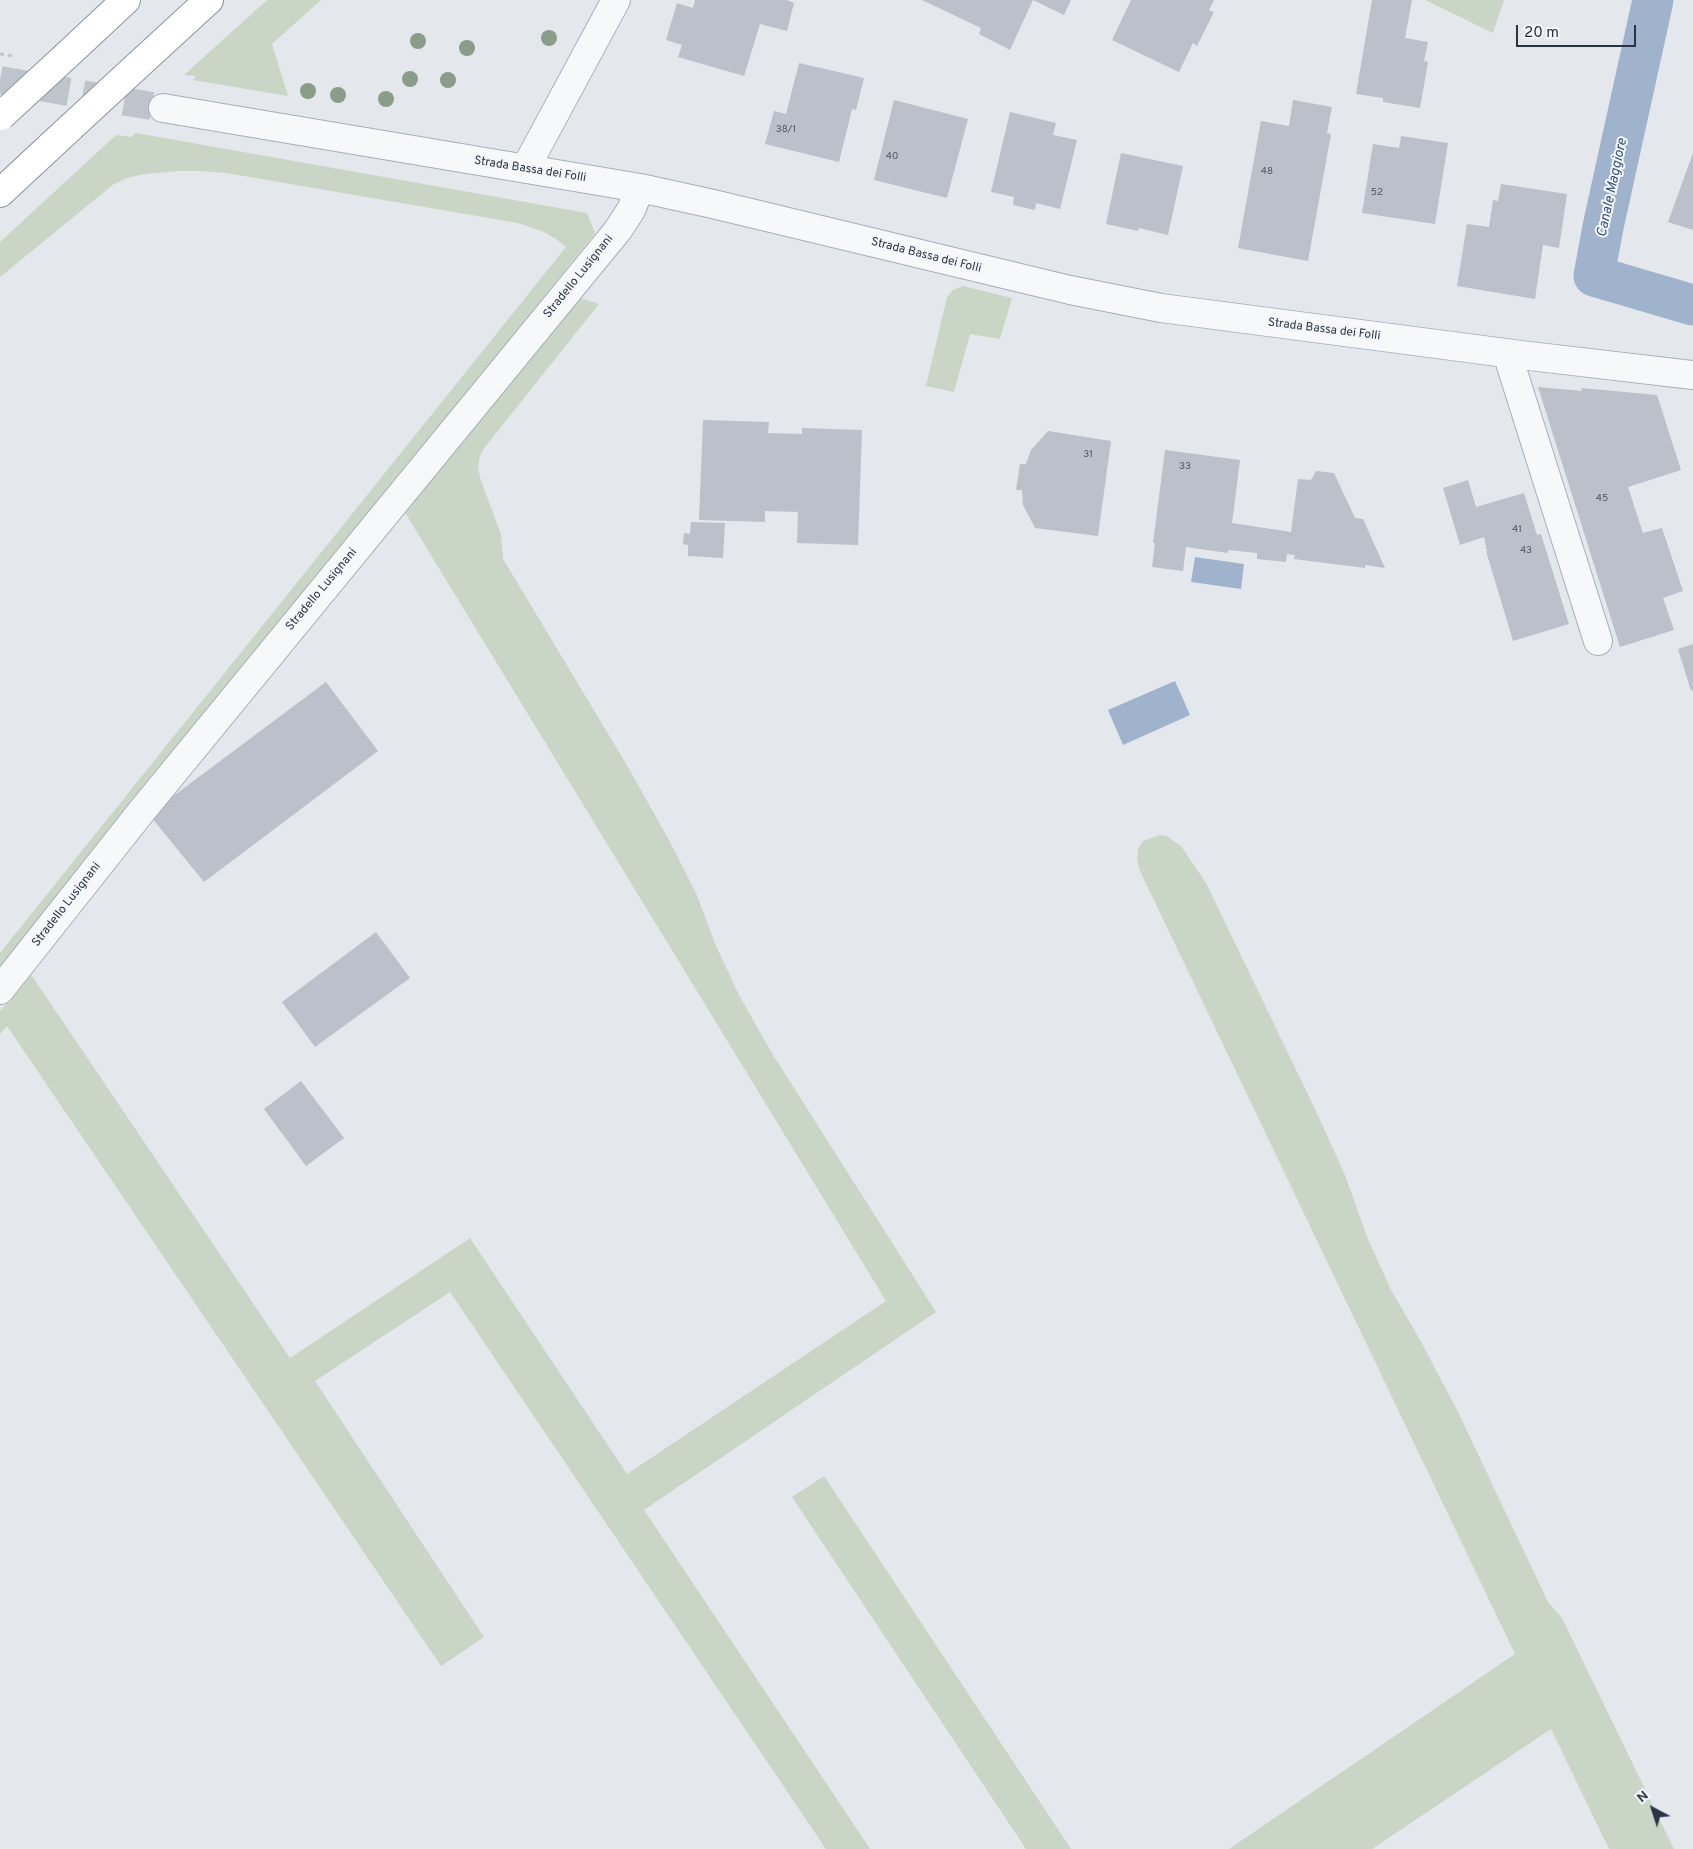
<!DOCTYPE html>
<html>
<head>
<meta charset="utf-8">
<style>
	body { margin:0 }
	#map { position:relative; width:1693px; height:1849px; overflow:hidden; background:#e4e7ec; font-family:Overpass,sans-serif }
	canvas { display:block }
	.north { position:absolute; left:1628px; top:1784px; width:50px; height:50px; -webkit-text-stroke:4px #f4f6f9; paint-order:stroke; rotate:320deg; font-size:14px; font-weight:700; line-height:20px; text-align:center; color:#2b3445 }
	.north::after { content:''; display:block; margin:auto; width:18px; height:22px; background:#2b3445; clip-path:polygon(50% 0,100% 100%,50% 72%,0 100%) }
	.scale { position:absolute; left:1516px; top:25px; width:120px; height:22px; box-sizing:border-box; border:2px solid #2b3445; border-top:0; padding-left:6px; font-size:15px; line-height:18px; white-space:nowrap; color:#2b3445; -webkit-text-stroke:4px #f4f6f9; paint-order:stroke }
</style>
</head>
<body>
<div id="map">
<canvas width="1693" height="1849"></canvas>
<div class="north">N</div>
<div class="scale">20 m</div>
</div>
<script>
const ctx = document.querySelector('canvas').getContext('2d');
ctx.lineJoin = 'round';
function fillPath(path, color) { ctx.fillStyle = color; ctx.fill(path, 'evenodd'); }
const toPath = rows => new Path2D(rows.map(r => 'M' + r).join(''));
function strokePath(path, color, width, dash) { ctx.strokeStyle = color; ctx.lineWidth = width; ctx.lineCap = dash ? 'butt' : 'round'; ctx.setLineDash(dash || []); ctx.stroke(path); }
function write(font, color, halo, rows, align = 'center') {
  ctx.font = font + ' Overpass,sans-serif'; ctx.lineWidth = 4; ctx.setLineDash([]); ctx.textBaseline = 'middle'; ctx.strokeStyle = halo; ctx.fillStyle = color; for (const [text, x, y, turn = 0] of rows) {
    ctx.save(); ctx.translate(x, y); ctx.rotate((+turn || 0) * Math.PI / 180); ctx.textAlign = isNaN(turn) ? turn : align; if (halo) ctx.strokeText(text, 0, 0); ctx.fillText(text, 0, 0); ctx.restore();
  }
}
fillPath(toPath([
	[267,0,321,0,272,44,288,96,193,80,196,76,184,75],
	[1425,0,1504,0,1493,33],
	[136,133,587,213,595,233,0,975,0,953,566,247,556,239,544,232,518,223,226,173,202,171,179,171,144,174,127,178,114,184,0,277,0,242,116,135,131,137],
	[963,286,1012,298,1000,339,970,334,954,392,926,386,947,297,953,290],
	[577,297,599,304,485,447,480,456,478,468,481,481,501,534,503,559,628,767,670,842,696,893,716,946,739,995,770,1050,936,1312,644,1510,870,1849,826,1849,450,1292,315,1381,484,1637,441,1666,7,1026,0,1034,0,1011,30,973,290,1358,470,1238,627,1474,886,1301,404,511],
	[1160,835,1167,836,1181,846,1206,883,1315,1109,1345,1175,1367,1237,1391,1290,1419,1338,1458,1412,1548,1602,1562,1618,1674,1849,1609,1849,1551,1729,1372,1849,1229,1849,1515,1654,1140,871,1137,859,1138,849,1143,841],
	[824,1476,1071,1849,1026,1849,792,1497]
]), '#c9d6c5');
fillPath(toPath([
	[1195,557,1244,564,1241,589,1191,582],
	[1175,681,1190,715,1123,745,1108,710]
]), '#9fb4cc');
strokePath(toPath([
	[1653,0,1603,227,1594,276,1693,305]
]), '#9fb4cc', 41);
fillPath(toPath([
	[695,0,787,0,794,3,787,31,760,24,744,76,678,57,682,45,666,40,677,3,693,8],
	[922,0,1071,0,1064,15,1033,0,1010,50,979,34,981,28],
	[1131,0,1214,0,1209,10,1214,12,1197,46,1193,43,1179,72,1112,40],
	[1372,0,1412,0,1405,38,1428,42,1424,61,1428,62,1420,108,1383,102,1383,98,1356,94],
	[799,63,864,78,856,110,852,109,839,162,765,144,774,111,786,114],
	[894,100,968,119,947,198,874,180],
	[1293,100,1332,107,1327,133,1331,134,1308,261,1238,248,1261,121,1289,126],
	[1010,112,1056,123,1053,135,1077,140,1060,209,1036,203,1035,210,1013,205,1014,197,991,192],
	[1401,136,1448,143,1435,224,1362,213,1373,144,1399,148],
	[1121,153,1183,166,1168,235,1139,228,1138,231,1106,224],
	[1693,153,1693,230,1668,222],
	[1501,184,1567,194,1559,248,1543,245,1535,299,1457,286,1467,224,1489,227,1493,200,1498,201],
	[1538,387,1582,391,1581,388,1657,395,1681,470,1628,487,1643,533,1662,528,1683,591,1663,598,1674,630,1620,647],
	[703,420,769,422,768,433,802,434,802,428,862,430,858,545,797,543,798,512,765,511,765,522,699,520],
	[1048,431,1111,441,1098,536,1035,528,1023,505,1022,490,1016,490,1020,464,1026,464,1031,450],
	[1165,450,1240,460,1232,523,1291,532,1298,479,1311,480,1316,471,1334,473,1355,518,1363,519,1385,568,1365,565,1365,568,1294,559,1295,555,1287,554,1286,562,1257,559,1257,553,1228,550,1228,553,1186,547,1183,571,1152,567,1155,543,1153,543],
	[1468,480,1476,507,1524,493,1537,535,1541,534,1569,624,1513,641,1486,551,1487,551,1484,537,1460,545,1443,488],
	[691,522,725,523,723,558,688,556,688,545,683,544,684,533,690,534],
	[1693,644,1693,690,1691,691,1678,649],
	[326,682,378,751,204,882,151,817,168,800],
	[376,932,410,978,315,1047,282,1002],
	[301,1081,344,1138,306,1166,264,1109]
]), '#bbc0ca');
strokePath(toPath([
	[0,80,163,108]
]), '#bfc3cb', 28, [28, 14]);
const minor = toPath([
	[163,108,640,188,713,204,1070,290,1161,308,1521,355,1693,375],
	[525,169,616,0],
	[1507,353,1598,641],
	[0,990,141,812,618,230,631,210,640,188]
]);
const highway = toPath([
	[66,56,126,0],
	[136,67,209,0],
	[0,193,71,127]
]);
strokePath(minor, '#a9aeb7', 30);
strokePath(highway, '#8b94a3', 30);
strokePath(toPath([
	[0,54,14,56]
]), '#c2c5cb', 3, [4, 4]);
strokePath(minor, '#f7f8fa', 28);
strokePath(highway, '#fff', 28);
const highwayBridge = toPath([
	[1,116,66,56],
	[71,127,136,67]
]);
strokePath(highwayBridge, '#8b94a3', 30, []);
strokePath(highwayBridge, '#fff', 28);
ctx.fillStyle = '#899d89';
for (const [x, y] of [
	[549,38],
	[418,41],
	[467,48],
	[410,79],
	[448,80],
	[308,91],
	[338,95],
	[386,99]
]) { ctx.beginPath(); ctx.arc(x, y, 8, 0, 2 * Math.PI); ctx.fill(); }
write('10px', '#4f5766', null, [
	["38/1",786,130],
	["40",892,157],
	["48",1267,172],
	["52",1377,193],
	["31",1088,455],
	["33",1185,467],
	["45",1602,499],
	["41",1517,530],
	["43",1526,551]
]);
write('12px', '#2b3445', '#f4f6f9', [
	["Strada Bassa dei Folli",530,170,9],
	["Strada Bassa dei Folli",926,256,14],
	["Stradello Lusignani",579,277,-51],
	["Strada Bassa dei Folli",1324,330,7],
	["Stradello Lusignani",322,590,-50],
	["Stradello Lusignani",67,905,-52]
]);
write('italic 14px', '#34527a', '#f4f6f9', [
	["Canale Maggiore",1613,188,-78]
]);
</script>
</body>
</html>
